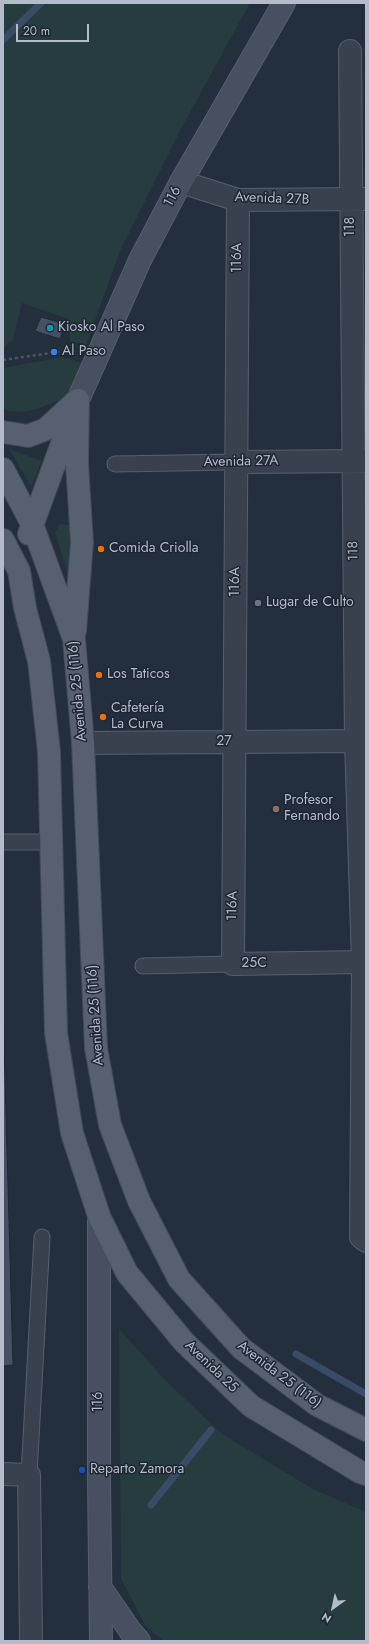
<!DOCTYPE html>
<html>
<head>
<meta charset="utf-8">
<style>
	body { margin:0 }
	#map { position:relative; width:369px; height:1644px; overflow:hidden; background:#242f3e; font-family:Jost,sans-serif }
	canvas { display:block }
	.frame { position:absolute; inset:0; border:4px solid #b4bcc9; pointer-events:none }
	.north { position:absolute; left:313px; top:1588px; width:40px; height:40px; -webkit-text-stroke:3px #1d2633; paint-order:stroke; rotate:213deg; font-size:11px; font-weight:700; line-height:16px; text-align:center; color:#b4bcc9 }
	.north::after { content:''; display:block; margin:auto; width:14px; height:18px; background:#b4bcc9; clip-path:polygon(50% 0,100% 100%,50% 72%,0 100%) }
	.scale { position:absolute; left:16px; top:24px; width:73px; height:18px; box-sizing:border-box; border:2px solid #b4bcc9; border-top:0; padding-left:5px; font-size:12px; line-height:14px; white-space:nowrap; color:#b4bcc9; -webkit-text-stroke:3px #1d2633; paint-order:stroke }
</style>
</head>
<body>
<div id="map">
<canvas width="369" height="1644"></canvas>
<div class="frame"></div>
<div class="north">N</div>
<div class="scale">20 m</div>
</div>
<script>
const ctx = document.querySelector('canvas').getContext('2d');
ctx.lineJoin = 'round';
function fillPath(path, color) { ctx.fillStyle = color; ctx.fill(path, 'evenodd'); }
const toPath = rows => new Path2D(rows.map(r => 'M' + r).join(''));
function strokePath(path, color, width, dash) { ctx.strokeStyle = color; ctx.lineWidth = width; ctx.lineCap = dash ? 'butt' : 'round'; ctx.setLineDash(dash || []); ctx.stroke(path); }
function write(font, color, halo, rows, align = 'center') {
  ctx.font = font + ' Jost,sans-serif'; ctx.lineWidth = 3; ctx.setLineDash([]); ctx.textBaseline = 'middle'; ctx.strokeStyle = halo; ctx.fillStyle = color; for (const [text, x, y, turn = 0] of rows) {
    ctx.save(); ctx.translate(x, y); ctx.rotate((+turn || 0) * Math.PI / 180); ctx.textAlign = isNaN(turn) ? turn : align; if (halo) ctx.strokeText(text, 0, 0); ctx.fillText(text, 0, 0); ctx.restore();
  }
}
fillPath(toPath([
	[3,3,250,3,183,125,120,251,86,345,70,341,69,319,22,303,13,340,3,347],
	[63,357,86,364,73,387,60,400,37,409,23,412,8,411,3,408,3,368],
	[9,449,42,461,31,486],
	[60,524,70,525,72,536,68,575,55,532],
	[119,1329,165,1380,222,1434,313,1489,366,1512,366,1641,164,1641,145,1625,121,1578]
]), '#263c3f');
strokePath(toPath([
	[3,40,41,3],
	[296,1354,366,1394],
	[151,1505,211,1430]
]), '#394c67', 7);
const building = toPath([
	[41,317,65,324,60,339,35,331,41,317],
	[3,1006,13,1365,3,1366,3,1006]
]);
fillPath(building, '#455162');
strokePath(building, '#1f2835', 1);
const lane = toPath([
	[115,464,237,462],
	[3,842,51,842],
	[143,966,233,964],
	[29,1475,42,1237]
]);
const street = toPath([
	[350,51,356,741,363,963,361,1237,366,1241],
	[181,182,238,200,365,199],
	[238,200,233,964,366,962],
	[237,462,366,461],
	[83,743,366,741],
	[3,1474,29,1475,31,1641]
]);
const secondary = toPath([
	[78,400,140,260,181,182,284,3],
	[99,1216,99,1480,101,1641],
	[100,1587,131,1632,139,1641]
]);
const primary = toPath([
	[3,432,28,436,46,429,75,402],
	[3,469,32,524,74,639,83,743,96,1048,110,1125,139,1201,179,1279,241,1348,317,1405,366,1430],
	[29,534,72,416],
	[3,540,19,571,25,608,39,661,49,752,56,1033,72,1133,99,1216,127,1273,184,1342,251,1406,360,1472,366,1474],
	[75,631,82,542,77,464,78,400]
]);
strokePath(lane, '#565f6c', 17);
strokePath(street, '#565f6c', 24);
strokePath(secondary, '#565f6c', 24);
strokePath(primary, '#414a57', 24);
strokePath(toPath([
	[3,360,64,351,75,352]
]), '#44595c', 2.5, [3, 3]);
strokePath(lane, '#38414e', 15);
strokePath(street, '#38414e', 22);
strokePath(secondary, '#465061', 22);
strokePath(primary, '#56606e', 22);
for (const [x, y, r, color] of [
	[50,328,4,"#0f9aa8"],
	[54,352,4,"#3f7fe0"],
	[101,549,4,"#e8710a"],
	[258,603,4,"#6b7280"],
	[99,675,4,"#e8710a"],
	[103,717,4,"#e8710a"],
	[276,809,4,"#8d6e63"],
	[82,1470,4,"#1a4fb4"]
]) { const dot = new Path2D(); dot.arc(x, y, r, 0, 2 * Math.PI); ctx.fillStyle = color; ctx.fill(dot); strokePath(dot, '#1d2633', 1.5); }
write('14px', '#b4bcc9', '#1d2633', [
	["116",173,197,-62],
	["Avenida 27B",272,199,2],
	["118",351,227,-90],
	["116A",238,258,-90],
	["Avenida 27A",241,462,-1],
	["118",354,551,-91],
	["116A",236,582,-90],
	["Avenida 25 (116)",78,691,-95],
	["27",224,742],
	["116A",233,906,-89],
	["25C",254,964],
	["Avenida 25 (116)",96,1015,-94],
	["Avenida 25",211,1367,44],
	["Avenida 25 (116)",279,1375,37],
	["116",99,1402,-90]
]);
write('14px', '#b4bcc9', '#1d2633', [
	["Kiosko Al Paso",58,328],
	["Al Paso",62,352],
	["Comida Criolla",109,549],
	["Lugar de Culto",266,603],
	["Los Taticos",107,675],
	["Cafetería",111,709],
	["La Curva",111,725],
	["Profesor",284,801],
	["Fernando",284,817],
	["Reparto Zamora",90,1470]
], 'left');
</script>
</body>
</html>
